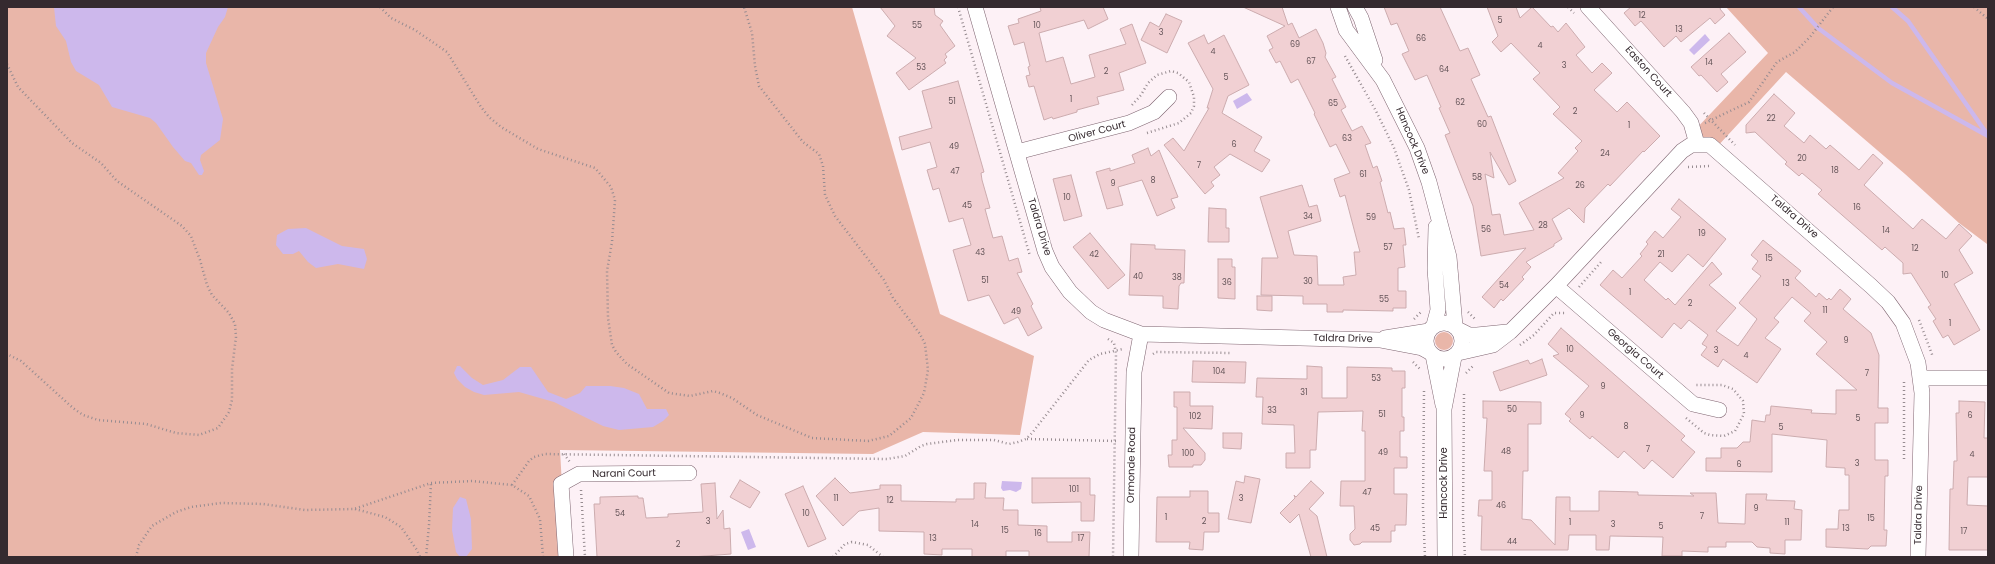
<!DOCTYPE html>
<html>
<head>
<meta charset="utf-8">
<style>
	body { margin:0 }
	#map { position:relative; width:1995px; height:564px; overflow:hidden; background:#fdf1f6; font-family:Poppins,sans-serif }
	canvas { display:block }
	.frame { position:absolute; inset:0; border:8px solid #352a2f; pointer-events:none }
</style>
</head>
<body>
<div id="map">
<canvas width="1995" height="564"></canvas>
<div class="frame"></div>
</div>
<script>
const ctx = document.querySelector('canvas').getContext('2d');
ctx.lineJoin = 'round';
function fillPath(path, color) { ctx.fillStyle = color; ctx.fill(path, 'evenodd'); }
const toPath = rows => new Path2D(rows.map(r => 'M' + r).join(''));
function strokePath(path, color, width, dash) { ctx.strokeStyle = color; ctx.lineWidth = width; ctx.lineCap = dash ? 'butt' : 'round'; ctx.setLineDash(dash || []); ctx.stroke(path); }
function write(font, color, halo, rows, align = 'center') {
  ctx.font = font + ' Poppins,sans-serif'; ctx.lineWidth = 3; ctx.setLineDash([]); ctx.textBaseline = 'middle'; ctx.strokeStyle = halo; ctx.fillStyle = color; for (const [text, x, y, turn = 0] of rows) {
    ctx.save(); ctx.translate(x, y); ctx.rotate((+turn || 0) * Math.PI / 180); ctx.textAlign = isNaN(turn) ? turn : align; if (halo) ctx.strokeText(text, 0, 0); ctx.fillText(text, 0, 0); ctx.restore();
  }
}
fillPath(toPath([
	[7,7,852,7,940,314,1034,356,1020,435,923,432,873,454,560,450,566,557,7,557],
	[1726,7,1988,7,1988,247,1987,244,1959,223,1905,174,1786,72,1716,148,1694,131,1768,53],
	'1435 341a9 9 0 1 1 18 0a9 9 0 1 1-18 0Z'
]), '#e9b6a9');
fillPath(toPath([
	[54,7,228,7,225,17,218,27,206,53,206,63,223,119,220,140,201,155,200,160,204,171,202,175,199,175,191,163,185,161,173,147,156,123,150,118,112,107,99,85,76,71,71,62,66,41,56,26],
	[1705,34,1710,40,1694,55,1689,50],
	[1247,93,1252,100,1237,109,1233,101],
	[306,228,342,246,364,249,367,259,364,269,338,264,316,268,308,262,299,251,293,254,283,254,276,245,277,235,288,229],
	[457,366,460,366,472,378,483,385,503,380,520,367,531,367,548,392,566,399,580,393,586,386,610,386,624,388,639,394,647,409,666,409,669,415,663,421,653,427,619,430,603,426,554,402,519,392,484,395,474,392,465,387,457,379,454,373],
	[1002,481,1022,482,1021,489,1016,492,1010,490,1003,491,1001,488],
	[460,497,466,499,471,519,472,549,466,557,460,557,456,552,452,530,453,508],
	[749,529,756,547,748,550,741,532]
]), '#cdb8ec');
strokePath(toPath([
	[1799,7,1818,28,1892,83,1988,136],
	[1892,7,1908,21,1987,134]
]), '#cdb8ec', 4.5);
const building = toPath([
	[880,7,934,7,935,15,943,21,940,25,955,46,945,54,947,57,944,60,946,63,909,90,896,73,916,58,887,36,895,26,880,7],
	[1040,7,1103,7,1108,19,1088,29,1084,20,1039,33,1046,62,1063,57,1071,84,1095,77,1089,55,1126,44,1120,29,1132,24,1146,63,1119,73,1124,90,1097,97,1099,104,1077,110,1077,112,1053,119,1052,117,1044,120,1034,86,1029,87,1026,76,1030,75,1028,67,1030,66,1024,42,1014,45,1008,26,1019,23,1018,19,1041,11,1040,7],
	[1243,7,1282,7,1288,25,1292,23,1299,38,1316,29,1323,43,1326,53,1325,57,1336,77,1332,79,1346,107,1341,110,1352,131,1362,126,1371,143,1365,145,1373,168,1377,166,1382,181,1380,182,1388,213,1390,212,1394,229,1404,228,1406,245,1403,245,1405,267,1398,268,1398,291,1406,291,1406,308,1393,308,1393,311,1343,310,1343,312,1327,312,1327,304,1303,304,1303,296,1261,295,1262,258,1278,258,1260,197,1302,185,1309,207,1317,205,1321,221,1288,231,1294,255,1317,256,1318,285,1344,285,1343,277,1356,275,1354,252,1360,252,1345,195,1340,197,1334,179,1350,173,1336,144,1330,147,1314,114,1315,113,1298,79,1291,83,1280,61,1276,63,1269,50,1273,48,1267,36,1285,26,1243,7],
	[1384,7,1440,7,1460,51,1468,48,1480,75,1471,79,1488,117,1491,116,1516,181,1509,185,1490,152,1494,178,1485,174,1492,215,1500,214,1504,235,1534,230,1519,203,1564,178,1558,173,1578,151,1575,148,1582,141,1553,114,1560,107,1533,79,1540,73,1511,43,1501,52,1492,42,1498,36,1487,7,1516,7,1520,18,1532,7,1551,27,1553,26,1558,32,1566,23,1585,47,1576,55,1592,73,1602,63,1612,73,1594,90,1617,112,1627,102,1660,136,1644,152,1643,151,1610,186,1608,184,1585,208,1584,223,1569,208,1552,219,1562,239,1554,244,1554,246,1526,262,1531,267,1522,277,1524,279,1503,301,1501,299,1494,308,1482,297,1526,248,1481,256,1473,206,1445,135,1450,133,1439,108,1441,107,1427,75,1415,80,1402,54,1409,51,1397,23,1391,25,1384,7],
	[1631,7,1721,7,1720,9,1725,15,1715,24,1710,18,1681,42,1676,36,1664,47,1641,21,1635,26,1624,13,1631,7],
	[1166,14,1182,21,1167,53,1141,40,1150,22,1159,27,1166,14],
	[1729,33,1746,52,1721,74,1728,82,1717,92,1701,75,1699,76,1691,67,1729,33],
	[1204,35,1208,44,1224,35,1249,85,1228,96,1222,113,1262,137,1254,151,1270,160,1262,172,1230,154,1214,167,1220,175,1211,182,1214,186,1205,194,1164,145,1173,138,1184,151,1209,108,1207,108,1213,89,1188,43,1204,35],
	[958,81,984,172,981,173,982,180,990,208,985,209,993,238,1002,236,1009,261,1018,258,1022,272,1017,273,1033,304,1031,306,1042,328,1028,336,1018,317,1004,324,989,295,968,301,953,250,971,245,963,218,949,222,939,188,933,190,927,170,937,167,930,142,902,150,899,137,932,128,922,91,958,81],
	[1774,94,1795,113,1784,126,1804,143,1810,135,1826,149,1830,145,1859,170,1873,154,1883,163,1864,185,1913,229,1922,219,1946,239,1959,224,1972,236,1959,250,1973,273,1954,284,1980,330,1954,345,1948,335,1943,338,1933,321,1936,319,1928,307,1931,305,1911,273,1903,274,1903,263,1885,247,1882,250,1818,194,1822,190,1802,173,1799,176,1785,164,1787,162,1755,132,1746,133,1746,125,1774,94],
	[1148,148,1151,156,1159,150,1178,197,1171,199,1175,208,1157,216,1142,180,1118,187,1123,205,1107,209,1096,172,1110,168,1110,171,1135,163,1132,155,1148,148],
	[1071,175,1082,216,1064,221,1053,179,1071,175],
	[1679,199,1726,239,1703,267,1688,254,1672,272,1660,262,1644,280,1666,300,1668,298,1675,305,1712,262,1722,274,1709,285,1736,308,1716,331,1738,346,1757,319,1739,303,1761,276,1752,269,1758,261,1751,255,1763,240,1801,271,1795,278,1816,297,1819,293,1827,300,1829,298,1831,300,1840,289,1851,299,1843,309,1871,333,1879,355,1878,408,1888,408,1888,423,1875,423,1875,460,1888,460,1888,476,1885,476,1884,530,1887,530,1886,546,1871,546,1868,549,1826,547,1826,529,1838,529,1839,510,1849,510,1849,475,1845,475,1845,468,1826,467,1827,440,1772,434,1772,472,1706,471,1706,458,1721,458,1721,448,1737,448,1743,442,1750,442,1752,420,1765,422,1766,415,1770,415,1771,406,1812,410,1811,413,1836,414,1836,390,1857,390,1816,354,1827,342,1804,321,1811,313,1792,297,1774,318,1779,322,1765,338,1781,349,1757,383,1723,359,1718,367,1701,355,1707,347,1702,344,1708,335,1689,320,1681,329,1674,323,1662,338,1600,285,1613,270,1622,278,1642,256,1640,254,1648,244,1646,242,1655,231,1663,238,1681,217,1671,209,1679,199],
	[1209,208,1226,209,1226,228,1229,228,1229,242,1208,242,1209,208],
	[1090,233,1125,275,1108,289,1073,247,1090,233],
	[1131,244,1155,245,1155,249,1185,250,1184,283,1181,283,1179,286,1178,309,1163,308,1163,296,1129,295,1131,244],
	[1218,259,1232,259,1232,267,1235,267,1235,299,1218,298,1218,259],
	[1257,296,1272,296,1272,311,1257,310,1257,296],
	[1561,328,1685,436,1681,440,1695,452,1673,478,1652,460,1644,469,1624,451,1618,458,1592,436,1590,439,1569,421,1571,419,1565,414,1589,386,1553,356,1559,354,1548,344,1561,328],
	[1542,359,1547,375,1500,391,1493,372,1528,360,1530,364,1542,359],
	[1193,361,1246,362,1245,383,1192,382,1193,361],
	[1307,366,1322,367,1322,398,1347,398,1347,367,1392,368,1392,371,1405,371,1405,388,1402,388,1402,417,1404,417,1404,431,1400,431,1400,457,1407,457,1407,468,1394,468,1394,494,1407,494,1406,525,1395,525,1395,531,1391,531,1391,542,1362,542,1360,544,1354,545,1350,540,1350,534,1355,529,1354,506,1340,506,1341,481,1365,481,1365,431,1362,431,1363,411,1318,412,1316,450,1310,450,1310,468,1286,468,1286,453,1295,453,1294,425,1262,424,1263,397,1256,397,1257,378,1307,379,1307,366],
	[1174,392,1190,392,1190,406,1213,406,1212,429,1183,428,1205,453,1205,460,1201,465,1193,465,1193,467,1169,467,1168,455,1172,455,1172,440,1177,440,1177,407,1174,407,1174,392],
	[1483,401,1541,402,1541,424,1528,424,1528,471,1523,471,1522,519,1531,520,1555,545,1556,497,1570,497,1570,511,1599,511,1599,491,1638,492,1638,495,1694,496,1690,493,1716,493,1718,523,1745,524,1746,494,1767,494,1766,500,1795,501,1794,509,1802,510,1801,540,1785,540,1785,554,1770,553,1770,548,1757,547,1752,542,1726,542,1726,547,1708,547,1708,552,1682,551,1682,556,1662,556,1663,537,1610,536,1609,550,1596,550,1596,535,1569,535,1568,550,1481,550,1482,516,1478,516,1479,500,1492,500,1492,471,1484,471,1487,418,1483,418,1483,401],
	[1959,401,1985,402,1984,438,1988,438,1988,477,1968,477,1967,505,1988,506,1988,550,1949,550,1950,489,1953,489,1954,461,1957,461,1956,413,1959,413,1959,401],
	[1223,433,1242,433,1241,449,1223,448,1223,433],
	[1245,476,1260,479,1251,523,1228,519,1236,481,1244,483,1245,476],
	[835,478,850,493,880,489,880,485,901,485,901,501,956,502,956,499,974,499,974,483,986,483,985,498,1004,498,1003,510,1018,510,1018,525,1047,526,1047,542,1072,542,1072,532,1090,532,1089,557,1029,557,1029,551,1006,551,1006,557,972,557,972,549,942,549,942,555,924,554,924,532,879,531,879,508,859,511,843,526,816,496,835,478],
	[1032,478,1090,478,1090,495,1095,495,1094,521,1081,521,1081,502,1032,503,1032,478],
	[740,480,760,492,750,508,730,497,740,480],
	[1311,481,1324,493,1309,509,1317,516,1327,557,1311,557,1299,514,1290,523,1280,513,1295,498,1294,495,1296,497,1311,481],
	[715,483,717,519,723,510,724,529,730,528,731,554,692,557,597,557,594,504,600,504,600,497,638,496,638,498,643,498,646,518,668,517,668,514,703,512,701,484,715,483],
	[803,486,826,539,808,547,785,494,803,486],
	[1190,491,1208,491,1208,513,1219,513,1219,532,1204,532,1203,550,1189,549,1190,542,1156,542,1157,497,1190,497,1190,491]
]);
fillPath(building, '#f1d0d3');
strokePath(building, '#ccabae', 1);
const street = toPath([
	[975,7,1045,251,1052,267,1070,292,1091,312,1104,320,1141,334,1380,340,1422,348,1431,353],
	[1338,7,1346,30,1383,80,1417,148,1429,182,1449,257,1455,326],
	[1355,7,1361,18,1375,60],
	[1588,7,1683,112,1691,123,1697,144],
	[1017,152,1129,123,1154,112,1169,97],
	[1556,286,1693,404,1719,410],
	'1426 341a18 18 0 1 1 36 0a18 18 0 1 1-36 0Z',
	[1434,325,1438,310,1435,269,1436,227],
	[1459,330,1469,335,1477,335,1507,332],
	[1385,338,1429,331],
	[1458,353,1493,345,1510,332,1556,286,1682,151,1691,145,1710,145,1871,286,1888,302,1903,323,1918,363,1922,393,1918,557],
	[1433,355,1443,405],
	[1921,378,1988,378],
	[566,557,561,484,579,474,689,473],
	[1131,557,1134,372,1141,334],
	[1445,557,1444,409,1454,357]
]);
strokePath(street, '#7f6571', 16);
strokePath(toPath([
	[380,7,391,18,415,30,447,52,481,107,489,117,501,127,538,149,595,168,611,187,615,200,612,242,607,271,608,318,612,345,616,352,627,364,669,393,690,396,713,391,720,393,732,398,757,415,812,438,868,441,889,436,911,418,924,393,928,370,925,344,920,334,893,298,884,280,835,216,825,195,823,166,819,154,803,142,759,86,755,66,752,33,744,7],
	[958,7,1030,256],
	[1568,7,1574,13],
	[1974,7,1988,19],
	[1345,56,1376,111,1394,148,1409,190,1419,239],
	[7,64,18,87,72,143,101,163,117,181,182,226,191,236,200,260,207,285,212,295,229,313,235,324,236,337,232,369,232,400,229,412,218,428,199,435,176,433,146,424,98,420,83,415,73,408,21,361,7,354],
	[1132,105,1141,95,1148,83,1157,75,1171,71,1178,73,1189,82,1194,97,1194,106,1191,113,1179,123,1147,133],
	[1704,113,1735,145],
	[1705,123,1749,102,1777,62,1795,52,1810,37,1833,7],
	[1688,167,1710,166],
	[1579,287,1602,261],
	[1468,312,1476,320],
	[1414,319,1422,311],
	[1919,320,1933,357],
	[1108,339,1114,343,1116,353,1113,557],
	[1520,345,1534,335,1554,313,1565,313],
	[1153,354,1156,352,1231,353],
	[1413,362,1421,370],
	[1466,373,1474,365],
	[1424,391,1423,510,1425,557],
	[1464,394,1463,518,1465,557],
	[1686,418,1704,433,1710,435,1724,436,1735,431,1744,414,1743,401,1733,389,1722,385,1695,385],
	[1027,439,1116,441],
	[564,454,570,462],
	[1904,459,1904,382],
	[512,485,529,461,534,457,545,454,887,459,905,456,921,446,927,444,957,440,994,440,1009,444,1018,442,1026,439,1032,433,1089,360,1100,354,1123,349],
	[581,490,585,557],
	[355,509,385,517,401,527,417,550,420,557],
	[136,557,139,545,152,526,176,512,191,507,221,503,263,504,305,510,354,509,431,483,472,481,512,485,529,496,540,519,543,557],
	[426,557,429,525,431,483],
	[833,557,845,544,852,542,868,545,883,557]
]), '#978c91', 2.5, [1, 3]);
strokePath(street, '#fff', 15);
write('8px', '#645458', null, [
	["12",1642,16],
	["5",1500,21],
	["55",917,26],
	["10",1037,26],
	["13",1679,30],
	["3",1161,33],
	["66",1421,39],
	["69",1295,45],
	["4",1540,46],
	["4",1213,52],
	["67",1311,62],
	["14",1709,63],
	["3",1564,66],
	["53",921,68],
	["64",1444,70],
	["2",1106,72],
	["5",1226,78],
	["1",1071,100],
	["51",952,102],
	["62",1460,103],
	["65",1333,104],
	["2",1575,112],
	["22",1771,119],
	["60",1482,125],
	["1",1629,126],
	["63",1347,139],
	["6",1234,145],
	["49",954,147],
	["24",1605,154],
	["20",1802,159],
	["7",1199,166],
	["18",1835,171],
	["47",955,172],
	["61",1363,175],
	["58",1477,178],
	["8",1153,181],
	["9",1113,184],
	["26",1580,186],
	["10",1067,198],
	["45",967,206],
	["16",1857,208],
	["34",1308,217],
	["59",1371,218],
	["28",1543,226],
	["56",1486,230],
	["14",1886,231],
	["19",1702,234],
	["57",1388,248],
	["12",1915,249],
	["43",980,253],
	["42",1094,255],
	["21",1661,255],
	["15",1769,259],
	["10",1945,276],
	["40",1138,277],
	["38",1177,278],
	["51",985,281],
	["30",1308,282],
	["36",1227,283],
	["13",1786,284],
	["54",1504,286],
	["1",1630,293],
	["55",1384,300],
	["2",1690,304],
	["11",1825,311],
	["49",1016,312],
	["1",1950,324],
	["9",1846,341],
	["10",1570,350],
	["3",1716,351],
	["4",1746,356],
	["104",1219,372],
	["7",1867,374],
	["53",1376,379],
	["9",1603,387],
	["31",1304,393],
	["50",1512,410],
	["33",1272,411],
	["51",1382,415],
	["9",1582,416],
	["6",1970,416],
	["102",1195,417],
	["5",1858,419],
	["8",1626,427],
	["5",1781,428],
	["7",1648,450],
	["48",1506,452],
	["49",1383,453],
	["100",1188,454],
	["4",1972,455],
	["3",1857,464],
	["6",1739,465],
	["101",1074,490],
	["47",1367,493],
	["11",836,499],
	["3",1241,499],
	["12",890,501],
	["46",1501,506],
	["9",1756,509],
	["54",620,514],
	["10",806,514],
	["7",1702,517],
	["1",1166,518],
	["15",1871,519],
	["3",708,522],
	["2",1204,522],
	["1",1570,523],
	["11",1787,523],
	["14",975,525],
	["3",1613,525],
	["5",1661,527],
	["45",1375,529],
	["13",1846,529],
	["15",1005,531],
	["17",1964,532],
	["16",1038,534],
	["13",933,539],
	["17",1081,539],
	["44",1512,542],
	["2",678,545]
]);
write('10px', '#352a2f', '#fff', [
	["Easton Court",1648,72,48],
	["Oliver Court",1097,132,-15],
	["Hancock Drive",1412,141,67],
	["Taldra Drive",1794,217,41],
	["Taldra Drive",1039,227,73],
	["Taldra Drive",1343,339,1],
	["Georgia Court",1635,354,41],
	["Ormonde Road",1132,465,-89],
	["Narani Court",624,474,-1],
	["Hancock Drive",1444,483,-90],
	["Taldra Drive",1919,515,-89]
]);
</script>
</body>
</html>
